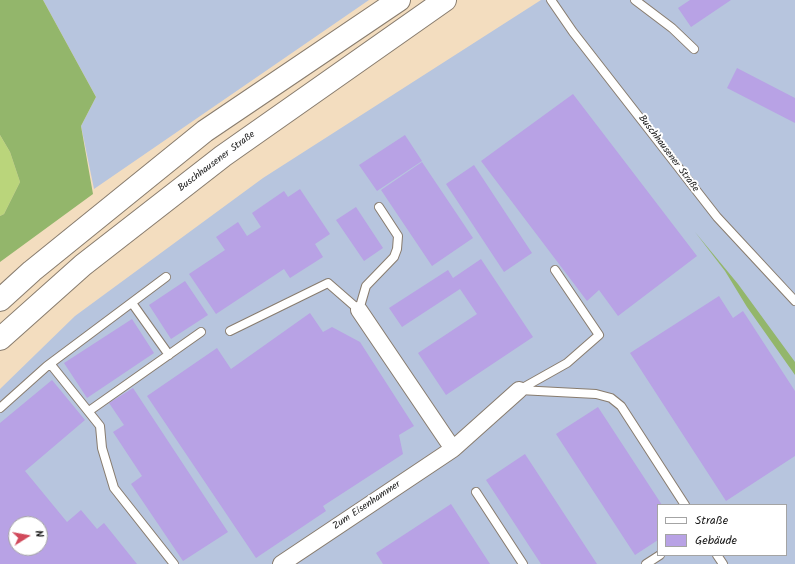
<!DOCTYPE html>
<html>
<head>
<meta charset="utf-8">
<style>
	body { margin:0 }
	#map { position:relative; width:795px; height:564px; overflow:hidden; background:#f3ddbf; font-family:Kalam,sans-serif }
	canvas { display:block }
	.legend { position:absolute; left:657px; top:504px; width:130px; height:52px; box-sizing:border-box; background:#fff; border:1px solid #a4a4a4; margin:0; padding:5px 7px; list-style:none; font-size:12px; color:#1c1c1c }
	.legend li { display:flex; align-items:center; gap:8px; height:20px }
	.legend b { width:20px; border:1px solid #a4a4a4 }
	.north { position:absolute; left:8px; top:516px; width:40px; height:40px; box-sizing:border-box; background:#fff; border:1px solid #a4a4a4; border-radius:50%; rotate:79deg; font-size:11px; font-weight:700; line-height:16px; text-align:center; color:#1c1c1c }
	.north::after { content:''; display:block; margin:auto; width:14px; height:18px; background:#d1495b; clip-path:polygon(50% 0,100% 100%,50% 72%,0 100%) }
</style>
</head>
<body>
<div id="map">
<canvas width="795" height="564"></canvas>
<ul class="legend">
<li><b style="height:5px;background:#fff"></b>Straße</li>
<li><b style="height:11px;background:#b8a2e5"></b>Gebäude</li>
</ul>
<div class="north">N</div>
</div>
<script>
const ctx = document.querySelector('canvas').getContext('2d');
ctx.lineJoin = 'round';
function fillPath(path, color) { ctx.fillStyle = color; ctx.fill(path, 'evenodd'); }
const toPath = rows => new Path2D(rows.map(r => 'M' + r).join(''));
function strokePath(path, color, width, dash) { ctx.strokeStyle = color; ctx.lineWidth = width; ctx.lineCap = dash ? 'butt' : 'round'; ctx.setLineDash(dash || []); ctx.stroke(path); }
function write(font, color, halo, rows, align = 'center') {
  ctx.font = font + ' Kalam,sans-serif'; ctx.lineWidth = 4; ctx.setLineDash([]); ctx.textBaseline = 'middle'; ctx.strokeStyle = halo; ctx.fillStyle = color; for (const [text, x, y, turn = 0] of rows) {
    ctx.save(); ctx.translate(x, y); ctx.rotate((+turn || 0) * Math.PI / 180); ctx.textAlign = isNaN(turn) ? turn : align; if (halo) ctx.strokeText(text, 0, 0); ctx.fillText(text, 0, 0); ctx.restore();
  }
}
fillPath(toPath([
	[43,0,369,0,94,189,81,126,96,97],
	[541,0,795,0,795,564,0,564,0,389,75,316,263,178],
	[658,505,786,505,786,555,658,555],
	[16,524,40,524,40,548,16,548]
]), '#b7c5de');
fillPath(toPath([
	[0,135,10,152,20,182,4,214,0,216]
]), '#bad57b');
fillPath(toPath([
	[0,0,43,0,96,97,81,126,93,194,0,262,0,216,4,214,20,182,10,152,0,135],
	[695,232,738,284,795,362,795,375,747,307,725,271]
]), '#93b66b');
fillPath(toPath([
	[690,0,731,0,691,27,678,8],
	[737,68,795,98,795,123,727,88],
	[573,94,697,256,618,316,599,290,587,301,481,161],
	[405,135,422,161,377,191,359,165],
	[422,162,473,238,432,266,381,190],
	[474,165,532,253,504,272,446,184],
	[300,189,330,234,315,244,323,257,290,278,284,269,216,314,189,274,225,250,216,237,238,222,247,236,261,227,252,213,284,191,288,197],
	[356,207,383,248,364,261,336,220],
	[481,259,533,337,446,395,418,353,477,314,460,289,402,327,389,308,448,270,453,278],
	[185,281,208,315,171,339,149,305],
	[719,296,733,318,743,311,795,391,795,456,726,501,630,353],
	[310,313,323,332,332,327,360,342,414,426,399,435,403,454,323,506,326,511,256,558,147,396,217,348,231,369],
	[132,319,154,353,87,398,64,363],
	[52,380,85,420,25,471,67,522,81,510,97,529,104,523,137,564,0,564,0,423],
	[16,524,40,524,40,548,16,548],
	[133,388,228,532,183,561,131,484,142,476,113,432,124,425,109,403],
	[598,407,662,505,658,505,658,540,635,555,556,434],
	[525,454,597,564,541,564,486,480],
	[451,504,490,564,383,564,376,553]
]), '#b8a2e5');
const lane = toPath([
	[551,0,573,32,717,217,795,301],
	[635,0,672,28,694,49],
	[132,303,169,355],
	[230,331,328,283,359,310,366,286,394,257,397,249,398,236,379,207],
	[47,366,166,277],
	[519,390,596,394,611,398,621,406,685,505],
	[519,390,567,363,599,335,555,270],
	[0,408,47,366,52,366,100,426,102,448,114,488,174,564],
	[89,411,201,332],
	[476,492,523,564],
	[717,555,723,564],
	[646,564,660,555]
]);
const street = toPath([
	[453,449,519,390],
	[281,564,453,449,359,310]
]);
const secondary = toPath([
	[0,300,32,271,205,131,399,0],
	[0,339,83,265,223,156,445,0]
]);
strokePath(lane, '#887c6e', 10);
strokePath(street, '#887c6e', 18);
strokePath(secondary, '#887c6e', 24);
strokePath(lane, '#fff', 8);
strokePath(street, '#fff', 16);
strokePath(secondary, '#fff', 22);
write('10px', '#1c1c1c', '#fff', [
	["Buschhausener Straße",668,154,53],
	["Buschhausener Straße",217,162,-37],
	["Zum Eisenhammer",367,506,-34]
]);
</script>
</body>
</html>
